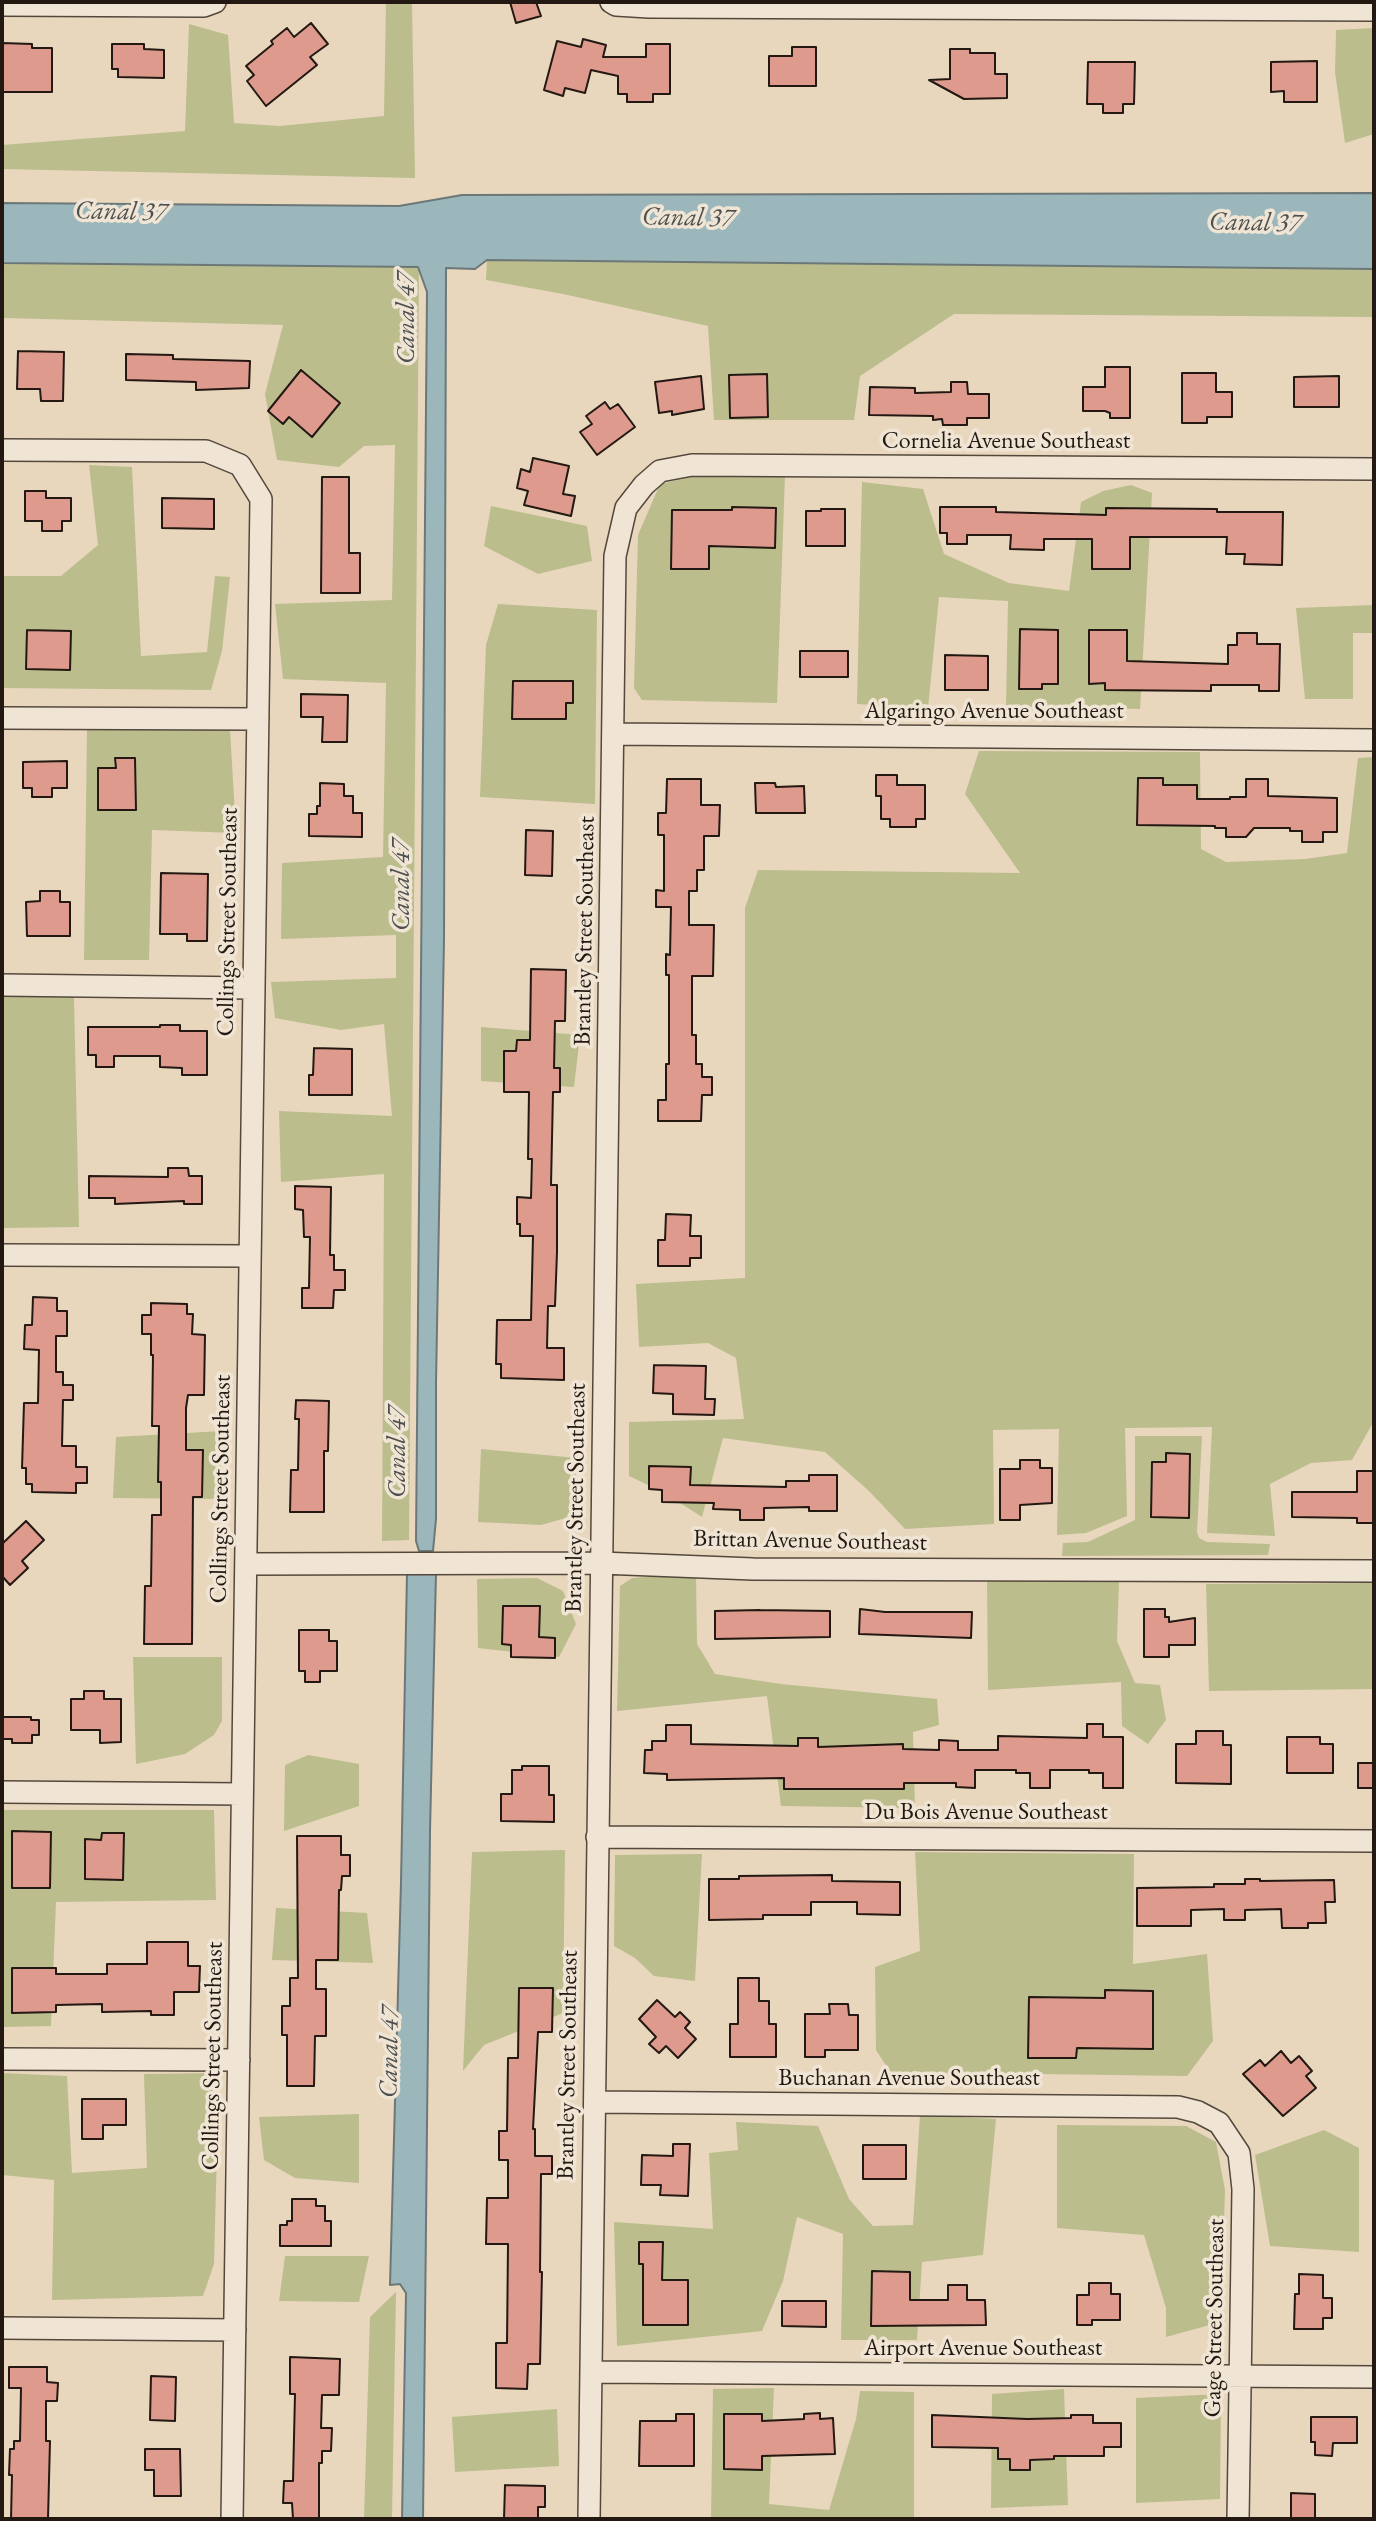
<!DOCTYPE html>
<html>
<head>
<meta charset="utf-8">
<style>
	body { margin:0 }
	#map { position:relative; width:1376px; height:2521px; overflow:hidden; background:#e8d7bd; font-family:"EB Garamond",serif }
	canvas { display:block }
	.frame { position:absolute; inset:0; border:4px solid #231912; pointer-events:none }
</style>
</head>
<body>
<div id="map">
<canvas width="1376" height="2521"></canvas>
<div class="frame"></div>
</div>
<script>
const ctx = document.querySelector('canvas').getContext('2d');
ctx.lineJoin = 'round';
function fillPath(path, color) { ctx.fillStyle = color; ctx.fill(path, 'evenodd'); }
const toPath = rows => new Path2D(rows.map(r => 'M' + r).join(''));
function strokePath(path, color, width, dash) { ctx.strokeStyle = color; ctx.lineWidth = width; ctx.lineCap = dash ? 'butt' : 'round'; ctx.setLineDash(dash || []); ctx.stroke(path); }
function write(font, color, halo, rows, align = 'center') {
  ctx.font = font + ' "EB Garamond",serif'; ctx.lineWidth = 7; ctx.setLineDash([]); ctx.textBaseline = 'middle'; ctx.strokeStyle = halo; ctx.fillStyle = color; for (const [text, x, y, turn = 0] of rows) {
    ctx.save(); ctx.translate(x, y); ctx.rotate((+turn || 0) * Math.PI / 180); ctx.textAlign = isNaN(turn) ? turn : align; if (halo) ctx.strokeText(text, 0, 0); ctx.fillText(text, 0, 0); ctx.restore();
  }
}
fillPath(toPath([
	[386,2,412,2,415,178,2,169,2,145,185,131,189,24,228,35,234,123,280,126,384,116],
	[1374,28,1374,134,1345,143,1335,72,1336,30],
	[487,260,1374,269,1374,317,954,314,860,376,854,420,714,420,708,326,563,294,486,280],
	[2,263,419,267,409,1540,382,1541,384,1174,281,1182,279,1111,392,1116,384,1024,341,1030,275,1018,271,982,396,978,396,935,281,939,282,863,383,857,386,683,283,679,275,604,392,600,395,445,364,446,339,467,277,460,265,394,283,325,2,318],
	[89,465,132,467,141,656,207,652,215,576,230,577,222,651,211,690,2,688,2,576,61,576,98,545],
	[785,475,777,703,642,700,634,688,638,535,660,484,692,477],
	[862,482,923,489,944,554,1009,583,1069,591,1081,502,1103,491,1131,485,1152,493,1140,709,1006,706,1008,601,939,597,928,708,857,704],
	[491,506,587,526,592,561,538,574,484,546],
	[498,604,597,610,595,804,480,797,486,645],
	[1374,605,1374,633,1353,633,1353,699,1305,699,1296,608],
	[87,728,230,729,236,833,152,830,149,960,84,960],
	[979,751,1200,752,1201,849,1226,862,1305,859,1347,853,1358,758,1374,757,1374,1421,1352,1460,1311,1463,1270,1484,1275,1536,1207,1533,1212,1427,1125,1428,1127,1516,1086,1533,1057,1535,1059,1429,993,1430,994,1524,905,1529,869,1491,825,1452,723,1438,702,1517,663,1492,629,1476,629,1422,744,1419,736,1358,708,1343,639,1347,636,1284,745,1278,745,908,758,870,1020,873,965,794],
	[2,996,74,997,79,1227,2,1228],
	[481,1027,580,1035,574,1087,481,1081],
	[222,1431,220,1499,113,1498,116,1437],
	[1135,1436,1202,1436,1197,1532,1199,1538,1207,1542,1270,1544,1268,1555,1062,1556,1063,1543,1088,1542,1135,1520],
	[481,1449,577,1458,573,1516,541,1525,478,1522],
	[696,1573,697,1644,715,1674,781,1684,937,1699,939,1725,913,1732,915,1808,781,1806,767,1696,617,1711,620,1586,632,1578],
	[537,1578,563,1591,576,1624,559,1657,478,1648,477,1579],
	[987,1581,1119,1581,1117,1641,1135,1683,1160,1685,1166,1720,1148,1744,1122,1726,1121,1682,988,1690],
	[1374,1583,1374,1689,1209,1691,1206,1584],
	[133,1657,222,1657,222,1721,214,1735,185,1754,136,1764],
	[308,1755,359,1764,359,1806,284,1831,285,1765],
	[2,1810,214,1810,216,1900,56,1902,51,2026,2,2027],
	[565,1850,563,2013,484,2045,463,2071,472,1852],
	[915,1852,1134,1854,1133,1964,1207,1954,1213,2041,1187,2076,890,2072,876,2050,875,1967,920,1951],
	[702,1854,695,1981,654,1976,635,1958,614,1946,615,1855],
	[276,1908,367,1913,373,1963,272,1960],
	[2,2073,67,2076,72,2173,147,2168,144,2074,219,2073,214,2264,203,2296,52,2300,54,2180,2,2175],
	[359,2114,359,2183,295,2178,264,2160,259,2117],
	[920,2115,996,2119,983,2255,922,2262,917,2340,841,2340,843,2234,797,2217,783,2281,762,2331,617,2346,614,2222,713,2229,709,2153,738,2150,736,2122,818,2126,849,2199,873,2226,913,2225],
	[1057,2125,1186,2126,1216,2142,1225,2190,1221,2322,1166,2337,1166,2308,1144,2235,1057,2228],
	[1324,2130,1359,2148,1359,2252,1270,2246,1255,2155],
	[285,2256,369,2256,359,2302,279,2301],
	[396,2292,392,2519,364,2519,370,2317],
	[774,2388,769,2504,829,2510,856,2419,860,2391,914,2392,914,2519,711,2519,713,2389],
	[1064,2389,1068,2505,991,2508,992,2394],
	[1221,2394,1220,2499,1136,2503,1136,2398],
	[557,2409,559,2466,455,2472,452,2417]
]), '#bbbd8d');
const water = toPath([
	[1374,193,1374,269,487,260,475,269,446,268,444,939,436,1383,436,1519,433,1551,419,1551,416,1541,427,292,418,267,2,263,2,203,399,206,462,195,1374,193],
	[407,1573,436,1573,430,1831,423,2519,402,2519,406,2293,400,2284,390,2285,401,1882,407,1573]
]);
fillPath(water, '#9cb7bc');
strokePath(water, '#6c7878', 2);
const building = toPath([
	[510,2,536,2,541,16,516,23,510,2],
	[311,23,328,44,310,57,317,65,266,106,247,81,254,75,246,66,273,44,271,41,287,28,294,37,311,23],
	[583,39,606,45,603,57,646,57,646,44,670,44,670,94,653,94,653,102,627,102,627,94,618,94,618,76,591,70,585,93,565,88,563,96,544,90,557,41,581,47,583,39],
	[2,43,32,44,32,48,52,48,52,92,2,92,2,43],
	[112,44,144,44,144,49,164,50,164,78,118,77,118,69,112,69,112,44],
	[792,47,816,47,816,86,769,86,769,56,792,56,792,47],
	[950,49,970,49,970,53,995,53,995,74,1007,74,1007,98,964,99,929,80,950,79,950,49],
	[1317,61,1317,102,1284,102,1284,91,1271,92,1271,62,1317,61],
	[1088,62,1135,62,1134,104,1123,104,1123,113,1103,113,1103,104,1087,104,1088,62],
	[18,351,64,352,63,401,41,401,40,389,17,389,18,351],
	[126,354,173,355,173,359,250,361,249,388,196,390,196,382,126,380,126,354],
	[1105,367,1130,367,1130,418,1110,418,1110,413,1105,411,1083,411,1083,387,1105,387,1105,367],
	[301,370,340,403,312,437,289,417,283,424,268,411,301,370],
	[1182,373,1216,373,1216,392,1232,392,1232,417,1207,417,1207,423,1182,423,1182,373],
	[767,374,768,417,730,418,729,375,767,374],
	[701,376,704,409,672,415,672,411,659,413,655,382,701,376],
	[1339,376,1339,407,1294,407,1294,377,1339,376],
	[951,382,967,382,968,394,989,394,989,418,967,418,967,425,943,425,942,419,933,420,933,416,869,415,870,387,915,388,915,393,951,392,951,382],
	[605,402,610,409,618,404,635,427,597,455,580,432,592,424,586,416,605,402],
	[533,458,569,466,563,494,575,496,571,516,524,505,528,491,517,488,521,469,530,472,533,458],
	[322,477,349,477,349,553,360,553,360,593,321,593,322,477],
	[25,491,46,491,46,498,71,498,71,521,62,521,62,531,42,531,42,521,25,521,25,491],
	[162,498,214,499,214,529,162,528,162,498],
	[732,507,776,508,775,548,709,546,709,569,671,569,672,510,732,510,732,507],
	[940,507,996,507,996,512,1106,515,1106,508,1217,509,1217,512,1283,512,1282,565,1244,564,1245,554,1226,554,1227,537,1130,537,1130,569,1092,569,1092,539,1044,539,1044,550,1010,549,1011,535,967,535,967,544,947,544,947,533,940,533,940,507],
	[821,509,845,509,845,546,806,546,806,511,821,511,821,509],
	[1020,629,1058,630,1058,684,1042,684,1042,689,1019,689,1020,629],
	[27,630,71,631,70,670,26,669,27,630],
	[1089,630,1127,630,1127,661,1228,664,1228,645,1237,645,1237,633,1257,633,1257,644,1280,644,1279,691,1259,691,1259,685,1211,685,1211,691,1105,690,1105,683,1089,684,1089,630],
	[800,651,848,651,848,677,800,677,800,651],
	[945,655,988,656,988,690,945,690,945,655],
	[513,681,573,681,573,703,566,703,566,719,512,719,513,681],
	[301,694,348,695,347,742,322,742,323,717,301,717,301,694],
	[115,758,135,758,136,810,98,810,98,768,116,768,115,758],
	[67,761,67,788,52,788,52,797,32,797,32,788,23,788,23,762,67,761],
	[876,775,897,775,897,785,925,785,925,819,916,819,916,827,890,827,890,819,881,819,881,796,876,796,876,775],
	[1138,778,1163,778,1163,785,1197,785,1197,799,1230,799,1230,797,1246,797,1246,779,1268,779,1268,796,1337,798,1337,832,1323,832,1323,842,1302,842,1302,831,1290,831,1290,828,1254,828,1246,837,1226,837,1226,828,1215,828,1215,826,1137,825,1138,778],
	[667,779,701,779,701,805,720,805,719,836,704,836,704,870,697,870,697,891,689,891,689,925,714,925,713,976,692,976,692,1035,696,1035,696,1064,702,1064,702,1077,712,1077,712,1095,702,1095,701,1121,658,1121,658,1100,666,1100,666,1064,669,1064,669,975,666,975,666,954,670,955,671,907,656,907,656,890,664,891,664,835,658,835,658,813,666,813,667,779],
	[320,783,344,784,344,796,353,796,353,813,362,813,362,837,309,836,309,814,317,814,317,806,320,806,320,783],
	[755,783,775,783,776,787,804,786,805,813,756,813,755,783],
	[526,830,553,831,552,876,525,875,526,830],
	[161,873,208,874,207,941,187,941,187,934,160,934,161,873],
	[40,891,60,891,60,902,70,902,70,936,27,936,26,902,40,901,40,891],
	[531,969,566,970,565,1021,555,1021,554,1068,560,1068,560,1092,553,1092,551,1185,557,1185,557,1252,555,1306,548,1306,547,1348,564,1348,564,1380,501,1378,501,1364,496,1364,497,1320,531,1320,533,1236,520,1236,520,1224,517,1224,517,1197,531,1198,532,1159,528,1159,529,1092,504,1092,504,1051,516,1051,517,1040,530,1040,531,969],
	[160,1025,180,1025,180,1031,207,1031,207,1075,182,1075,182,1068,160,1067,160,1056,114,1056,114,1067,96,1067,96,1055,88,1055,88,1027,160,1027,160,1025],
	[314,1048,352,1049,352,1095,309,1095,309,1075,313,1075,314,1048],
	[168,1168,188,1168,189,1176,202,1176,202,1204,184,1204,184,1201,115,1204,115,1198,89,1198,89,1176,168,1177,168,1168],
	[295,1186,331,1187,330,1255,334,1255,334,1270,345,1270,345,1290,334,1290,333,1308,302,1308,302,1288,309,1288,310,1237,304,1237,303,1210,295,1209,295,1186],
	[666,1214,691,1215,690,1236,701,1236,701,1258,690,1258,690,1266,658,1266,658,1240,665,1240,666,1214],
	[33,1297,57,1298,57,1311,67,1311,67,1336,56,1336,56,1372,63,1372,63,1385,73,1385,73,1400,63,1400,62,1446,76,1446,76,1467,87,1467,87,1483,76,1483,76,1493,32,1492,32,1484,26,1484,26,1468,22,1468,24,1403,38,1403,39,1350,24,1349,25,1325,32,1325,33,1297],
	[151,1303,187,1304,187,1314,193,1314,192,1334,205,1335,204,1395,188,1395,186,1408,186,1450,203,1450,202,1497,193,1497,192,1644,144,1644,145,1586,151,1586,152,1515,161,1515,161,1482,158,1482,159,1426,152,1426,153,1355,151,1355,151,1334,142,1334,142,1315,151,1315,151,1303],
	[654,1365,706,1366,705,1399,715,1399,714,1415,673,1414,673,1394,653,1393,654,1365],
	[296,1400,329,1401,328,1451,324,1451,324,1512,290,1512,291,1470,298,1470,299,1419,295,1419,296,1400],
	[1166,1453,1190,1454,1189,1518,1151,1517,1152,1462,1166,1462,1166,1453],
	[1020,1460,1040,1460,1040,1468,1052,1468,1052,1503,1020,1505,1020,1520,1000,1520,1000,1469,1020,1469,1020,1460],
	[649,1466,691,1467,690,1485,786,1487,786,1481,809,1481,809,1475,837,1475,837,1511,809,1511,809,1507,764,1508,764,1520,740,1520,740,1510,713,1509,714,1503,662,1502,662,1490,649,1489,649,1466],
	[1357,1471,1374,1471,1374,1523,1357,1523,1357,1518,1292,1517,1292,1492,1357,1492,1357,1471],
	[26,1521,44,1540,22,1561,28,1568,10,1585,2,1576,2,1544,26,1521],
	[503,1606,540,1606,539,1637,555,1638,555,1658,511,1657,511,1645,502,1644,503,1606],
	[860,1609,885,1612,972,1612,971,1638,859,1634,860,1609],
	[1144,1609,1165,1609,1165,1617,1169,1617,1169,1622,1195,1618,1195,1645,1169,1645,1169,1657,1144,1657,1144,1609],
	[760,1610,830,1611,830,1637,715,1639,715,1611,760,1610],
	[299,1630,329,1630,329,1641,337,1641,337,1671,320,1671,320,1682,305,1682,305,1671,299,1671,299,1630],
	[84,1691,104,1691,104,1699,121,1699,121,1742,100,1743,100,1730,71,1730,71,1699,84,1699,84,1691],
	[2,1717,31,1717,31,1720,39,1720,39,1735,32,1735,32,1743,12,1743,12,1739,2,1739,2,1717],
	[1087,1724,1103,1724,1103,1737,1123,1737,1123,1788,1103,1788,1103,1773,1089,1773,1089,1770,1050,1770,1050,1788,1030,1788,1030,1773,1016,1773,1016,1770,975,1770,975,1788,956,1787,956,1783,904,1783,904,1789,784,1789,784,1778,667,1780,667,1774,644,1773,645,1750,652,1750,652,1741,666,1741,666,1725,691,1725,691,1744,798,1746,798,1738,818,1738,818,1747,903,1744,903,1749,939,1750,939,1740,958,1741,958,1750,998,1750,998,1736,1087,1738,1087,1724],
	[1196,1731,1223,1731,1223,1745,1231,1745,1231,1784,1176,1783,1176,1744,1196,1744,1196,1731],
	[1287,1737,1320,1737,1320,1744,1333,1744,1333,1773,1287,1773,1287,1737],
	[1358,1763,1374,1763,1374,1788,1358,1788,1358,1763],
	[522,1766,549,1766,549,1795,554,1795,554,1822,501,1821,501,1794,512,1794,512,1770,522,1770,522,1766],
	[12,1831,51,1832,50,1888,12,1888,12,1831],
	[102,1833,124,1833,123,1880,85,1879,85,1839,101,1840,102,1833],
	[297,1836,341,1836,341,1855,350,1855,350,1876,342,1876,341,1890,339,1890,338,1960,316,1960,316,1989,326,1989,326,2036,315,2036,314,2086,287,2086,287,2035,282,2035,282,2006,290,2006,290,1978,298,1978,297,1836],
	[832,1875,832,1881,900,1882,900,1915,857,1914,857,1902,811,1902,811,1915,763,1915,763,1919,709,1920,709,1879,739,1879,739,1876,832,1875],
	[1245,1879,1260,1879,1260,1881,1334,1880,1335,1902,1325,1902,1326,1923,1308,1923,1308,1928,1282,1928,1281,1909,1245,1910,1245,1920,1224,1920,1224,1909,1191,1910,1191,1926,1137,1926,1137,1888,1214,1887,1214,1884,1245,1884,1245,1879],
	[147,1942,188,1942,188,1966,200,1966,199,1992,174,1992,174,2015,151,2015,151,2011,102,2012,102,2004,56,2005,56,2012,12,2013,12,1968,56,1968,56,1974,107,1974,107,1964,147,1964,147,1942],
	[738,1978,759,1978,759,2001,769,2001,769,2024,776,2024,776,2057,730,2057,730,2024,738,2024,738,1978],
	[519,1988,553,1988,552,2032,538,2032,533,2129,535,2129,535,2156,552,2156,552,2174,541,2174,540,2272,542,2272,540,2364,528,2364,527,2389,496,2388,496,2343,507,2343,508,2244,486,2244,487,2198,508,2198,508,2160,499,2160,499,2131,507,2131,508,2058,518,2058,519,1988],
	[1105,1990,1153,1991,1153,2049,1077,2048,1076,2058,1028,2058,1029,1997,1105,1998,1105,1990],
	[657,2000,675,2017,680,2012,690,2022,685,2028,696,2039,678,2058,666,2046,659,2053,649,2044,656,2037,639,2019,657,2000],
	[829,2004,848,2004,849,2015,858,2015,858,2050,825,2050,825,2057,805,2057,805,2014,830,2014,829,2004],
	[1281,2051,1291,2063,1299,2056,1312,2071,1306,2076,1316,2088,1283,2116,1243,2074,1260,2060,1265,2066,1281,2051],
	[82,2099,126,2099,126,2125,103,2125,103,2139,82,2139,82,2099],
	[673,2144,690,2144,688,2196,660,2195,661,2185,641,2185,642,2155,673,2156,673,2144],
	[863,2145,906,2145,906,2179,863,2179,863,2145],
	[292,2199,316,2199,316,2206,325,2206,325,2221,331,2221,331,2246,280,2246,280,2225,287,2225,287,2221,292,2221,292,2199],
	[639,2242,663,2242,662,2280,688,2280,688,2325,643,2325,643,2264,639,2264,639,2242],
	[872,2271,910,2272,910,2300,948,2300,948,2285,967,2285,967,2300,985,2300,986,2325,871,2326,872,2271],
	[1299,2274,1323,2275,1323,2298,1332,2298,1332,2318,1323,2318,1323,2329,1294,2329,1295,2294,1299,2294,1299,2274],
	[1089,2283,1111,2283,1111,2294,1120,2294,1120,2320,1092,2320,1092,2325,1077,2325,1077,2295,1089,2295,1089,2283],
	[782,2301,826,2301,826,2327,782,2326,782,2301],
	[290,2357,340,2359,339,2395,322,2395,321,2428,332,2428,331,2451,322,2451,322,2463,319,2463,319,2519,293,2519,292,2503,283,2503,284,2481,293,2481,295,2394,290,2394,290,2357],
	[9,2367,47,2367,47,2382,58,2383,57,2401,46,2401,46,2441,50,2441,48,2519,11,2519,12,2475,9,2475,10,2449,14,2449,14,2441,20,2441,21,2388,9,2388,9,2367],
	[151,2376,176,2377,175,2421,150,2420,151,2376],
	[820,2413,820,2419,833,2418,835,2454,762,2456,762,2470,724,2469,724,2414,762,2414,762,2421,804,2419,804,2414,820,2413],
	[676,2414,694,2414,694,2466,639,2466,640,2421,676,2421,676,2414],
	[932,2415,1027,2419,1071,2418,1071,2415,1093,2415,1093,2423,1121,2423,1121,2447,1104,2447,1104,2456,1054,2456,1054,2459,1030,2460,1030,2470,1010,2470,1010,2459,998,2459,998,2448,932,2447,932,2415],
	[1311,2417,1357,2417,1357,2443,1333,2443,1332,2456,1315,2455,1315,2442,1311,2442,1311,2417],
	[145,2449,180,2449,181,2496,154,2496,154,2470,145,2470,145,2449],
	[505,2485,545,2486,545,2507,538,2507,538,2519,504,2519,505,2485],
	[1291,2493,1315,2494,1315,2519,1291,2519,1291,2493]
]);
fillPath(building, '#dd9a8d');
strokePath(building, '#231912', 2);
const minor = toPath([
	[611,2,616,5,649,7,1374,10],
	[2,5,204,6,215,2],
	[2,450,206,451,240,465,261,499,232,2519],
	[2,718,258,719],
	[614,734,1374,740],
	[2,985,252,988],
	[2,1255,250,1256],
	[246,1564,601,1563,753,1569,1374,1571],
	[2,1792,242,1794],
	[597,1837,1374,1841],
	[2,2059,239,2060],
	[595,2102,1178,2107,1198,2112,1219,2123,1239,2153,1243,2189,1238,2519],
	[2,2328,235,2330],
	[591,2372,1374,2377],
	[589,2519,615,556,626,508,644,485,660,471,692,465,1374,469]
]);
strokePath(minor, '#54483d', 24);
strokePath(minor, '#f0e5d4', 21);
write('24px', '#231912', '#f0e5d4', [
	["Cornelia Avenue Southeast",1006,441],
	["Algaringo Avenue Southeast",994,711],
	["Collings Street Southeast",228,922,-89],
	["Brantley Street Southeast",585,931,-89],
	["Collings Street Southeast",221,1489,-89],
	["Brantley Street Southeast",576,1498,-89],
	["Brittan Avenue Southeast",810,1541,1],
	["Du Bois Avenue Southeast",986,1812],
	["Collings Street Southeast",213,2056,-89],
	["Brantley Street Southeast",568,2065,-89],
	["Buchanan Avenue Southeast",909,2078],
	["Gage Street Southeast",1215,2318,-89],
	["Airport Avenue Southeast",983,2348]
]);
write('italic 26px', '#4d504e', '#f0e5d4', [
	["Canal 37",121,212,1],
	["Canal 37",688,218,1],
	["Canal 37",1255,223,1],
	["Canal 47",407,318,-90],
	["Canal 47",402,885,-90],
	["Canal 47",398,1452,-90],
	["Canal 47",390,2052,-89]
]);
</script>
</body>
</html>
